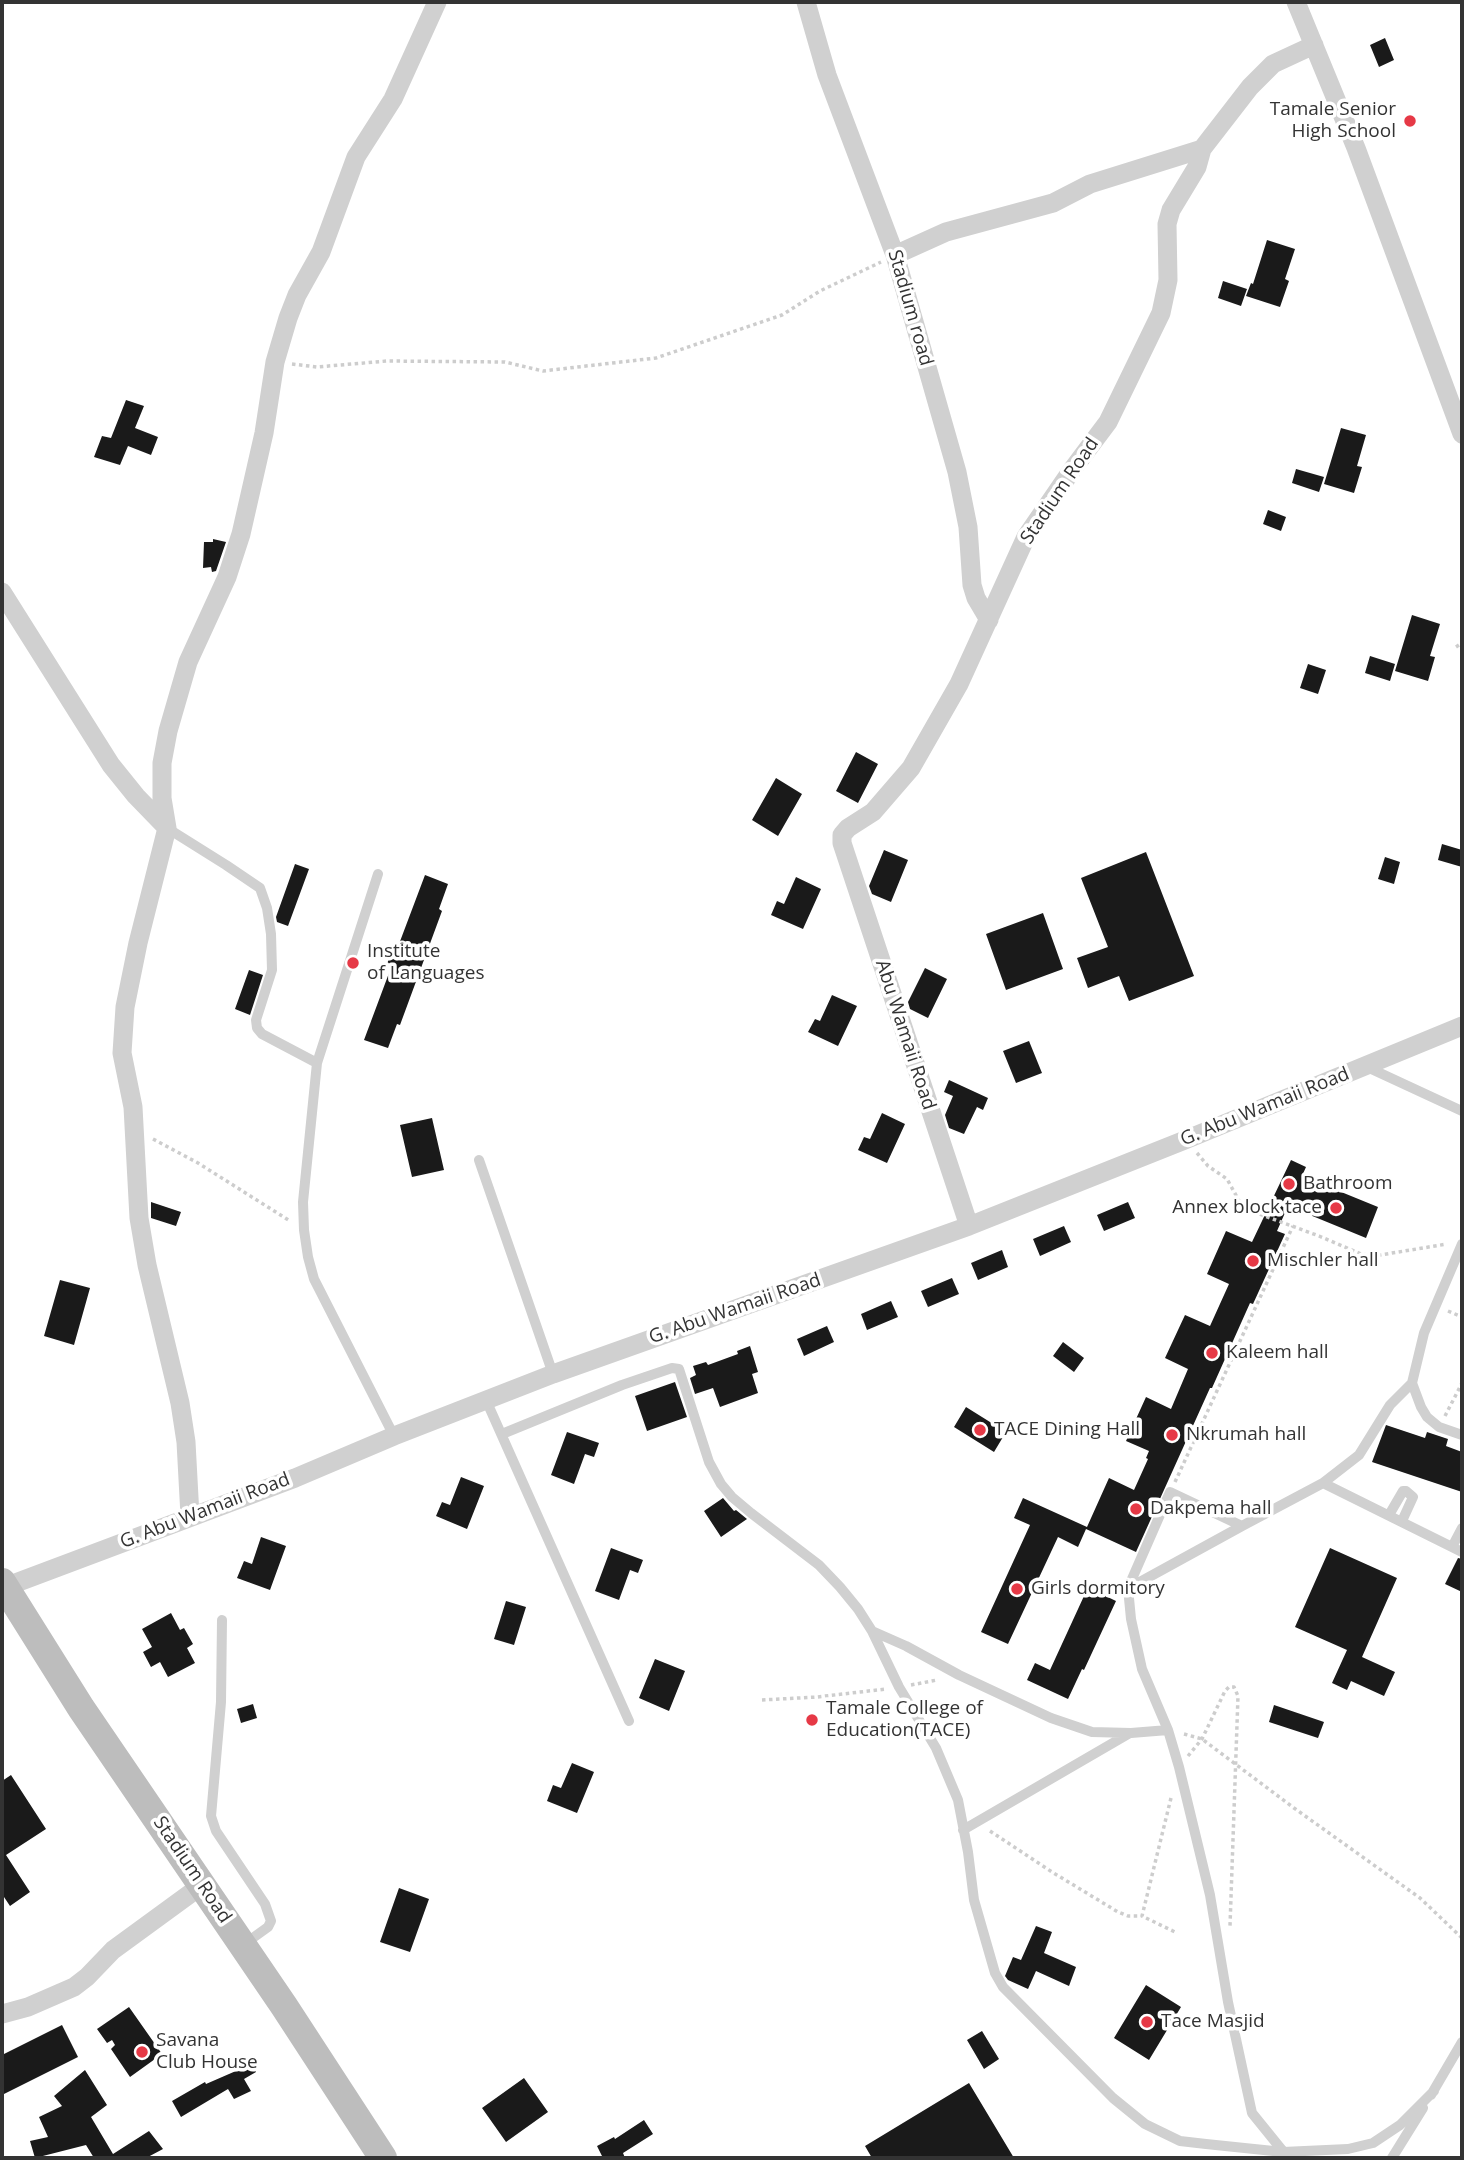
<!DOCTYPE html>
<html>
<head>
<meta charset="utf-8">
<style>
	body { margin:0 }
	#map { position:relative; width:1464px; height:2160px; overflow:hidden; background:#fff; font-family:"Open Sans",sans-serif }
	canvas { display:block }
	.frame { position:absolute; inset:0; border:4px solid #333; pointer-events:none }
</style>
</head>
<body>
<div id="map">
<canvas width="1464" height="2160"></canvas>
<div class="frame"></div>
</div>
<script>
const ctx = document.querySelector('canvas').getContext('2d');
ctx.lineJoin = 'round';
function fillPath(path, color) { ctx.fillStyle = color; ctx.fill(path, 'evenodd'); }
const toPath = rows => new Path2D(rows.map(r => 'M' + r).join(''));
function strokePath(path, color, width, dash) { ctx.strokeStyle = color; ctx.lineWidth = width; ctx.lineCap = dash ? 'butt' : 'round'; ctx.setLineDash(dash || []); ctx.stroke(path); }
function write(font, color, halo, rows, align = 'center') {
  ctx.font = font + ' "Open Sans",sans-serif'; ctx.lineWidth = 7; ctx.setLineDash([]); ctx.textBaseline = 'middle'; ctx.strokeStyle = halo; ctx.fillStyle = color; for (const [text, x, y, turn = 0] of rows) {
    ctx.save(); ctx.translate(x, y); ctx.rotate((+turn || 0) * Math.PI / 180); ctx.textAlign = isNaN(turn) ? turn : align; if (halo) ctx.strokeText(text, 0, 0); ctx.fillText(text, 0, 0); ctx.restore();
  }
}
fillPath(toPath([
	[1385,38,1394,60,1379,67,1370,45],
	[1267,240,1295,249,1285,279,1289,281,1280,307,1246,296,1251,283,1253,284],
	[1223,281,1247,289,1241,306,1218,298],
	[126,400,144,406,135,428,158,437,151,455,128,446,120,465,94,457,102,436,111,438],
	[1341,428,1366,435,1357,466,1362,467,1354,493,1324,484],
	[1296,469,1324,477,1319,492,1292,483],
	[1268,510,1286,517,1281,531,1263,524],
	[213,539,226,542,216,571,212,572,211,567,203,568,204,542,213,542],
	[1412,615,1440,624,1430,656,1435,657,1428,681,1395,671],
	[1370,656,1395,664,1390,681,1365,673],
	[1308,664,1326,670,1318,694,1300,688],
	[856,752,878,764,858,803,836,791],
	[776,778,802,794,778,836,752,820],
	[1442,844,1462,850,1462,867,1438,860],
	[884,850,908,860,891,902,872,894,869,886],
	[1146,852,1194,976,1129,1001,1119,976,1088,988,1077,958,1108,947,1081,878],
	[1385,857,1400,862,1394,884,1378,879],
	[295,864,309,869,288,926,277,922,276,917],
	[425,875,448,884,439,909,442,911,400,1025,397,1024,388,1048,364,1040,392,965,387,964,395,942,399,944],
	[796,877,821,889,803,929,771,915,777,901,784,904],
	[1043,913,1063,969,1006,990,986,934],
	[925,968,947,979,928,1018,910,1009,908,1002],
	[249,970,263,975,250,1015,235,1009],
	[832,995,857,1006,838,1046,808,1032,815,1019,820,1021],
	[1029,1041,1042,1073,1016,1083,1003,1051],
	[949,1080,988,1098,983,1110,977,1107,964,1134,949,1128,945,1115,953,1096,944,1092],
	[882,1113,905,1124,887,1163,858,1150,864,1137,870,1139],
	[432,1118,444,1170,412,1177,400,1125],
	[1291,1160,1306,1167,1302,1176,1378,1207,1366,1238,1288,1206,1277,1231,1285,1234,1253,1304,1250,1303,1212,1388,1210,1388,1136,1552,1086,1529,1078,1547,1058,1537,1008,1644,981,1632,1030,1525,1014,1518,1023,1498,1087,1527,1109,1478,1134,1490,1148,1459,1146,1458,1149,1451,1126,1441,1146,1397,1171,1409,1188,1369,1165,1358,1185,1315,1210,1326,1229,1284,1207,1274,1226,1231,1252,1242],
	[151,1202,181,1212,176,1226,151,1218],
	[1128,1202,1135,1218,1104,1231,1097,1215],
	[1064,1226,1071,1242,1040,1256,1033,1239],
	[1002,1250,1008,1267,978,1280,971,1263],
	[952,1278,959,1294,928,1307,921,1291],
	[60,1280,90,1288,74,1345,44,1336],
	[891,1301,898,1317,867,1330,861,1314],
	[827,1326,834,1342,804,1356,797,1339],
	[1063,1342,1084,1358,1074,1372,1053,1356],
	[750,1346,758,1372,752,1374,758,1393,720,1407,713,1388,695,1394,690,1378,696,1375,693,1366,706,1362,708,1365,738,1354,737,1351],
	[675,1382,687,1417,647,1431,635,1396],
	[966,1407,1006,1432,994,1452,954,1427],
	[1386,1425,1425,1438,1427,1432,1448,1439,1446,1446,1462,1452,1462,1492,1372,1462],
	[567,1432,599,1443,594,1457,585,1454,574,1484,551,1475],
	[461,1477,484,1486,467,1529,436,1516,442,1502,450,1505],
	[723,1498,734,1511,736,1510,747,1519,721,1537,704,1511],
	[261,1537,286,1546,270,1590,237,1578,244,1561,252,1564],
	[611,1548,643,1560,638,1573,630,1570,619,1600,595,1591],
	[1330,1548,1397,1578,1362,1657,1395,1672,1384,1696,1351,1681,1347,1690,1332,1683,1347,1650,1295,1627],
	[1458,1558,1462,1559,1462,1592,1445,1584],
	[1091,1589,1116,1601,1084,1670,1082,1669,1068,1699,1027,1680,1035,1663,1050,1670,1084,1596,1087,1597],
	[506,1601,526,1607,514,1645,494,1639],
	[171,1613,180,1630,184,1628,193,1644,187,1648,195,1663,168,1677,160,1662,151,1667,143,1652,152,1647,142,1629],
	[655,1659,685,1671,669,1711,639,1698],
	[253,1704,257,1718,241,1723,237,1709],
	[1274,1705,1324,1722,1318,1738,1269,1722],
	[572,1763,594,1772,577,1813,547,1801,553,1785,561,1788],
	[11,1775,46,1829,6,1855,30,1892,10,1906,2,1894,2,1781],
	[399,1888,429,1899,410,1952,380,1942],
	[1036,1926,1052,1932,1044,1953,1076,1967,1069,1986,1036,1971,1028,1989,1008,1980,1005,1976,1013,1957,1021,1960],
	[1146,1985,1181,2007,1149,2060,1114,2038],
	[129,2007,162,2054,130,2077,111,2049,115,2045,112,2040,107,2043,97,2029],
	[62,2025,78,2057,2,2095,2,2055],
	[982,2031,999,2059,984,2069,967,2040],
	[252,2064,256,2072,244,2079,251,2091,234,2099,228,2089,181,2117,172,2101,205,2082,206,2084],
	[85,2070,107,2105,91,2117,113,2154,149,2131,163,2149,146,2158,94,2158,86,2145,35,2158,30,2141,48,2137,39,2117,62,2106,54,2096],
	[524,2078,548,2112,506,2142,482,2108],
	[969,2083,1014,2158,872,2158,865,2146],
	[644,2120,653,2134,623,2153,625,2158,603,2158,597,2146,614,2137,615,2139]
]), '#1a1a1a');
strokePath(toPath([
	[292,364,317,367,387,361,505,362,543,371,656,358,782,315,820,291,881,262],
	[1456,647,1462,643],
	[153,1139,198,1163,290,1221],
	[1197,1153,1208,1166,1227,1179,1243,1208,1319,1236,1361,1254,1374,1256,1447,1244],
	[1448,1311,1462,1317],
	[1445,1416,1462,1383],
	[1175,1482,1293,1226],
	[911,1685,937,1680],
	[762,1700,817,1697,886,1689],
	[1184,1734,1202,1739,1294,1808,1420,1898,1462,1938],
	[1188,1756,1202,1739,1225,1691,1229,1687,1234,1687,1238,1696,1230,1926],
	[1171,1798,1142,1916,1175,1932],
	[990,1831,1052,1872,1118,1912,1128,1916,1142,1916]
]), '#cdcdcd', 3.5, [3.5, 3.5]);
strokePath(toPath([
	[167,828,226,865,260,888,267,908,271,934,272,970,256,1020,257,1028,262,1034,317,1063],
	[378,874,317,1063,303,1202,304,1230,308,1257,314,1279,394,1436],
	[1367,1067,1462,1111],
	[479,1160,553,1374],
	[1462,1244,1424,1333,1412,1383,1421,1407,1427,1417,1439,1427,1462,1435],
	[486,1400,629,1721],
	[502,1434,622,1385,672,1368,679,1369,709,1462,721,1484,732,1497,751,1513,819,1565,840,1587,858,1609,872,1631,899,1687,936,1748,958,1800,968,1852,974,1900,995,1973,1003,1987,1113,2098,1145,2124,1180,2141,1206,2144,1283,2152,1348,2149,1373,2143,1400,2125,1434,2091],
	[1323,1483,1452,1547],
	[1389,1515,1403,1491,1406,1491,1413,1497,1402,1521],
	[1462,1528,1452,1547,1462,1552],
	[1129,1588,1242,1526],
	[222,1620,221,1702,211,1816,216,1831,265,1904,271,1921,268,1927,243,1945],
	[872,1631,906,1646,959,1675,1051,1718,1092,1732,1131,1733,1168,1730],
	[963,1830,1130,1733],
	[1431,2095,1462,2042],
	[1286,2155,1252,2113,1228,2002,1210,1895,1179,1767,1168,1730,1142,1669,1131,1619,1128,1588,1170,1492,1242,1526,1323,1483,1359,1455,1390,1405,1412,1383],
	[1392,2158,1423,2108]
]), '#d0d0d0', 10);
strokePath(toPath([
	[806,2,827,75,895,255,957,472,968,527,972,585,976,598,989,620],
	[1296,2,1356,148,1462,434],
	[895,255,946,232,1053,203,1090,184,1202,149,1250,87,1273,64,1314,45],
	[2,592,111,765,136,796,167,828],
	[969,1226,842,843,842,835,848,828,873,812,911,768,959,684,1026,537,1072,470,1108,422,1161,313,1168,280,1167,224,1171,210,1197,167,1202,149],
	[190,1516,186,1442,180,1403,147,1265,139,1218,133,1107,122,1053,125,1007,138,943,167,828,162,798,162,763,168,731,188,662,227,577,241,534,264,433,275,362,288,318,297,295,321,252,356,157,393,99,437,2],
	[5,1587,295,1478,394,1436,553,1374,969,1226,1185,1140,1462,1026],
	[2,2014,28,2007,74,1987,87,1977,113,1950,202,1885]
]), '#d0d0d0', 19);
strokePath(toPath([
	[2,1582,81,1708,284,2006,383,2158]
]), '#bdbdbd', 28);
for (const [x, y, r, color] of [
	[1410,121,7,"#e63946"],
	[353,963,7,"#e63946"],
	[1289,1184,7,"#e63946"],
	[1336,1208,7,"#e63946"],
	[1253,1261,7,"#e63946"],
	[1212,1353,7,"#e63946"],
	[980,1430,7,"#e63946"],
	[1172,1435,7,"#e63946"],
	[1136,1509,7,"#e63946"],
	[1017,1589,7,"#e63946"],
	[812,1720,7,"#e63946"],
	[1147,2022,7,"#e63946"],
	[142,2052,7,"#e63946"]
]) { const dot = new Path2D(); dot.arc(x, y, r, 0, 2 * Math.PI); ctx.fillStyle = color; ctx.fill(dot); strokePath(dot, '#fff', 2.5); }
write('19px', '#333', '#fff', [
	["Tamale Senior",1396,110,"right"],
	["High School",1396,132,"right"],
	["Institute",367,952],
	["of Languages",367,974],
	["Bathroom",1303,1184],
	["Annex block tace",1322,1208,"right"],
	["Mischler hall",1267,1261],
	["Kaleem hall",1226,1353],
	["TACE Dining Hall",994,1430],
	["Nkrumah hall",1186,1435],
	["Dakpema hall",1150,1509],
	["Girls dormitory",1031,1589],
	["Tamale College of",826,1709],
	["Education(TACE)",826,1731],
	["Tace Masjid",1161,2022],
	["Savana",156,2041],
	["Club House",156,2063]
], 'left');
write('19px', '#333', '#fff', [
	["Stadium road",910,308,74],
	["Stadium Road",1060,491,-56],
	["Abu Wamaii Road",905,1035,72],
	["G. Abu Wamaii Road",1265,1107,-22],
	["G. Abu Wamaii Road",735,1309,-19],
	["G. Abu Wamaii Road",205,1511,-21],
	["Stadium Road",192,1870,56]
]);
</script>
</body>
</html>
